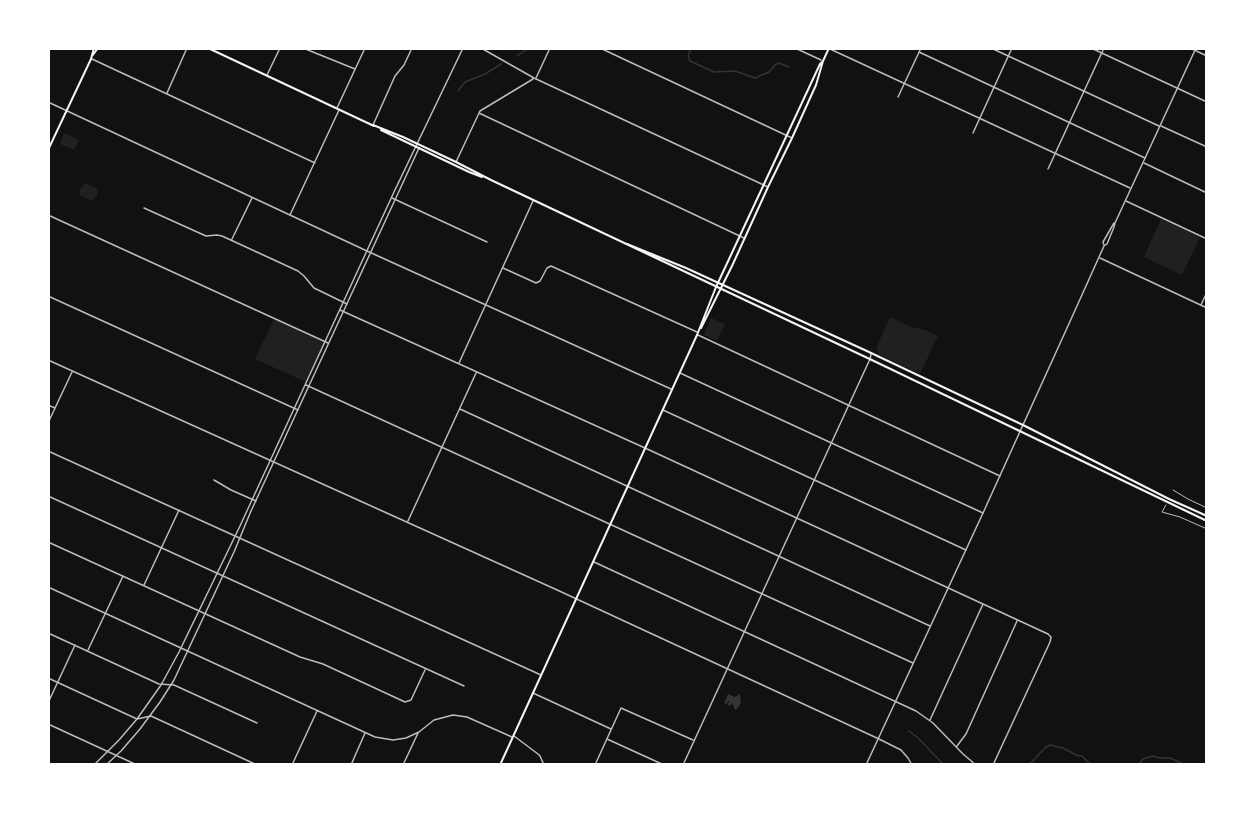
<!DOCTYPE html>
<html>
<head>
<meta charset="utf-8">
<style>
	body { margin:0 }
	#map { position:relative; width:1255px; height:813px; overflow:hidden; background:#111; font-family:Jost,sans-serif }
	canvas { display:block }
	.frame { position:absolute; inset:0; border:50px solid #fff; pointer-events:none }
</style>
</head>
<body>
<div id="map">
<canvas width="1255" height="813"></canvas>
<div class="frame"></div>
</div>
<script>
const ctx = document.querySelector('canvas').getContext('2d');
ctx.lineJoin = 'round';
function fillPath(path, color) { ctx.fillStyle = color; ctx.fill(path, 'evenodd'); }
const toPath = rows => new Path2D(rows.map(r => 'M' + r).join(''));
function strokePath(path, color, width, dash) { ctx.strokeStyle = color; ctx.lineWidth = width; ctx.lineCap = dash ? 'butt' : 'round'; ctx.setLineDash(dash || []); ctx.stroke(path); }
fillPath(toPath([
	[64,133,79,140,74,150,60,144],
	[85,183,98,189,97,196,92,201,80,195,80,189],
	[1161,219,1200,237,1182,275,1144,257],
	[890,317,911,327,926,330,938,336,920,374,880,355,878,352,876,348],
	[711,318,725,324,717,341,704,335],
	[274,319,325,342,306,382,255,359]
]), '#202020');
fillPath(toPath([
	[728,694,735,697,740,694,741,703,737,709,735,710,732,703,730,706,728,705,729,701,728,701,727,704,724,703]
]), '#333');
strokePath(toPath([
	[691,48,688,56,690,61,714,72,735,71,755,78,769,72,775,65,779,63,789,67],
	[517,56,529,48],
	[458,91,465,82,485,74,501,64],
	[909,731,918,738,944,765],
	[1029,765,1045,748,1050,745,1063,748,1076,755,1082,756,1090,764,1090,765],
	[1138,765,1143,759,1153,756,1160,758,1170,758,1181,763,1182,765]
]), '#333', 1.5);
strokePath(toPath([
	[1173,490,1188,499,1207,508],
	[1166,505,1162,512,1180,517,1207,529]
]), '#bcbcbc', 1);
strokePath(toPath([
	[303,48,355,69],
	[481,48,534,78,768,187],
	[600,48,792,138],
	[795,48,821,60],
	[991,48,1159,126],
	[1091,48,1207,102],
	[1190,48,1207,56],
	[830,49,1130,188],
	[919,52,1145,158],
	[92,59,315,163],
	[267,75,280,48],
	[536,78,550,48],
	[167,93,187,48],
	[898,97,921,48],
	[48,102,367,251,671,389],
	[337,108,365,48],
	[479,113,744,238],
	[373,125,395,76,404,65,412,48],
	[1161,126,1207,147],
	[973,133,1012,48],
	[456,162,480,111,533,79],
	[1144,163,1207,193],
	[1048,169,1104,48],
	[392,198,487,242],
	[1126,201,1207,239],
	[144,208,206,236,217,235,222,236,298,271,304,276,314,288,347,304],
	[48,215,328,343],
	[290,215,339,110],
	[232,239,252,198],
	[1100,258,1207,308],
	[503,268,536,283,540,281,547,268,551,266,697,332],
	[48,296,298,410],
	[1201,305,1207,292],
	[340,310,645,448,1048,634,1051,637,1050,642,993,765],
	[698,335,1000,476],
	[48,360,555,589,879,739,901,750,908,758,912,765],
	[459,363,533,201],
	[680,373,983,513],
	[306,385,913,663],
	[48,405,55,408],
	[460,409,930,626],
	[663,410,966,550],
	[48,423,72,372],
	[48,451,541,675],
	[214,480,231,490,256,501],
	[48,496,464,686],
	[408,521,476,373],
	[48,542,300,657,323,664,405,702,411,700,425,670],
	[594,562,916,711,933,723,963,754,976,765],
	[144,585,179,510],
	[48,587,375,737,393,740,406,738,419,732,434,720,453,715,467,717,512,737],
	[48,633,159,684,174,685,257,723],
	[88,650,123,576],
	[48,678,137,719,151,716,257,765],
	[533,693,611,729],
	[48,703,75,645],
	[930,720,983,604],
	[48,724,137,765],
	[514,736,538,754,540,756,544,765],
	[607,739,664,765],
	[957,746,966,734,1017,621],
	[292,765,317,711],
	[351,765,365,733],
	[403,765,418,733],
	[595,765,621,708,693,740]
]), '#bcbcbc', 1.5);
strokePath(toPath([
	[1104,245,1103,242,1114,223],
	[94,765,119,740,137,719,161,685,179,652,240,526,394,192,463,48],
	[106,765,121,751,140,729,160,702,174,680,234,552,251,511,419,148],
	[683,765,870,359,871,354],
	[866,765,983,513,1072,317,1104,246,1107,244,1114,227,1115,223,1196,48]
]), '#bcbcbc', 1.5);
strokePath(toPath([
	[92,56,98,48],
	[48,150,91,59,94,48]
]), '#f5f5f5', 2);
strokePath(toPath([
	[208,48,374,126],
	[373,125,403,137,456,162,491,180,876,362,1207,521],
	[381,130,469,172,482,177],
	[627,244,686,268,869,352,1023,425,1169,499,1207,516],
	[701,328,732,266,768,187,792,138,816,85,823,61],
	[500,765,697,335,716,287,820,64,823,61,829,48]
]), '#f5f5f5', 2);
</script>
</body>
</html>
